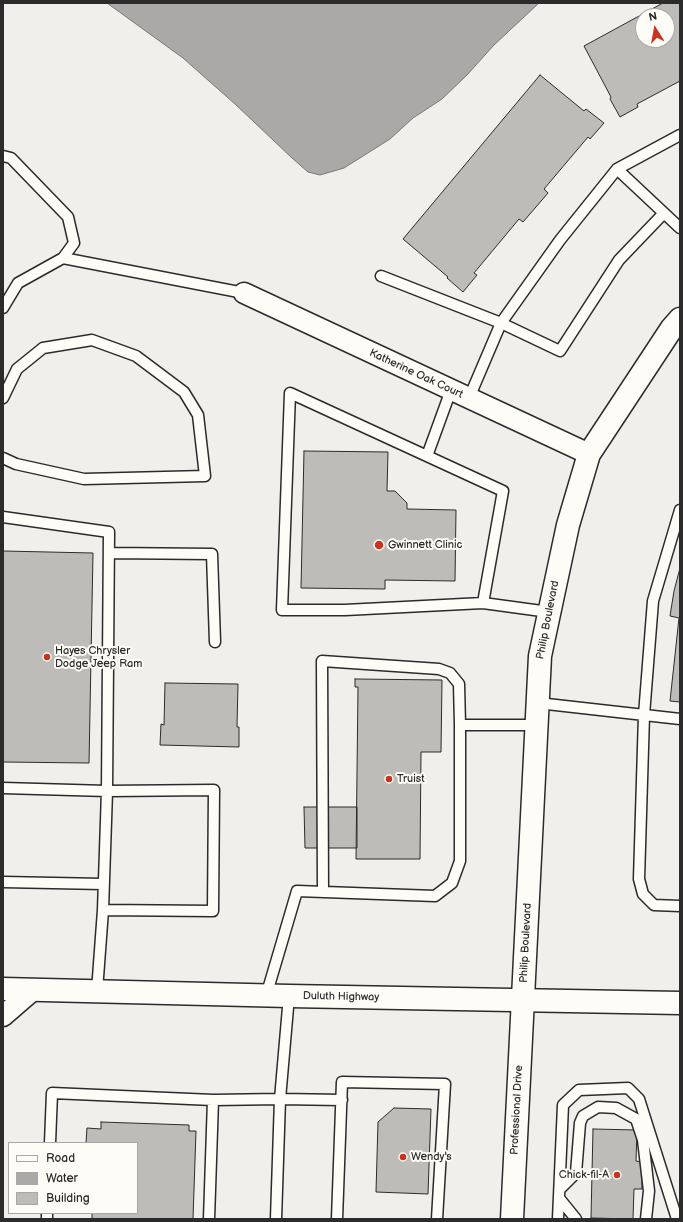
<!DOCTYPE html>
<html>
<head>
<meta charset="utf-8">
<style>
	body { margin:0 }
	#map { position:relative; width:683px; height:1222px; overflow:hidden; background:#f0efeb; font-family:"Balsamiq Sans",sans-serif }
	canvas { display:block }
	.frame { position:absolute; inset:0; border:4px solid #2b2b2b; pointer-events:none }
	.legend { position:absolute; left:8px; top:1142px; width:130px; height:72px; box-sizing:border-box; background:#fdfcf7; border:1px solid #a9a8a5; margin:0; padding:5px 7px; list-style:none; font-size:12px; color:#2b2b2b }
	.legend li { display:flex; align-items:center; gap:8px; height:20px }
	.legend b { width:20px; border:1px solid #a9a8a5 }
	.north { position:absolute; left:635px; top:8px; width:40px; height:40px; box-sizing:border-box; background:#fdfcf7; border:1px solid #a9a8a5; border-radius:50%; rotate:349deg; font-size:11px; font-weight:700; line-height:16px; text-align:center; color:#2b2b2b }
	.north::after { content:''; display:block; margin:auto; width:14px; height:18px; background:#c8321e; clip-path:polygon(50% 0,100% 100%,50% 72%,0 100%) }
</style>
</head>
<body>
<div id="map">
<canvas width="683" height="1222"></canvas>
<div class="frame"></div>
<ul class="legend">
<li><b style="height:5px;background:#fdfcf7"></b>Road</li>
<li><b style="height:11px;background:#aaa9a7"></b>Water</li>
<li><b style="height:11px;background:#bdbcb8"></b>Building</li>
</ul>
<div class="north">N</div>
</div>
<script>
const ctx = document.querySelector('canvas').getContext('2d');
ctx.lineJoin = 'round';
function fillPath(path, color) { ctx.fillStyle = color; ctx.fill(path, 'evenodd'); }
const toPath = rows => new Path2D(rows.map(r => 'M' + r).join(''));
function strokePath(path, color, width, dash) { ctx.strokeStyle = color; ctx.lineWidth = width; ctx.lineCap = dash ? 'butt' : 'round'; ctx.setLineDash(dash || []); ctx.stroke(path); }
function write(font, color, halo, rows, align = 'center') {
  ctx.font = font + ' "Balsamiq Sans",sans-serif'; ctx.lineWidth = 4; ctx.setLineDash([]); ctx.textBaseline = 'middle'; ctx.strokeStyle = halo; ctx.fillStyle = color; for (const [text, x, y, turn = 0] of rows) {
    ctx.save(); ctx.translate(x, y); ctx.rotate((+turn || 0) * Math.PI / 180); ctx.textAlign = isNaN(turn) ? turn : align; if (halo) ctx.strokeText(text, 0, 0); ctx.fillText(text, 0, 0); ctx.restore();
  }
}
const water = toPath([
	[107,3,539,3,494,45,467,75,442,99,413,118,390,139,344,168,320,175,308,172,292,158,235,104,183,58,107,3]
]);
fillPath(water, '#aaa9a7');
strokePath(water, '#777775', 1);
const building = toPath([
	[663,3,680,3,680,81,637,104,638,107,620,117,610,99,611,97,584,46,663,3],
	[643,16,667,16,667,40,643,40,643,16],
	[540,75,584,111,586,109,604,123,590,139,588,137,544,189,548,193,523,222,519,219,474,273,477,275,463,292,447,278,448,277,403,239,540,75],
	[304,451,388,452,387,491,395,491,407,503,407,509,456,510,455,581,385,580,385,589,301,588,304,451],
	[3,551,93,553,89,763,3,762,3,551],
	[680,568,680,702,670,701,679,618,670,616,674,591,680,568],
	[355,679,442,680,441,752,421,752,420,859,356,859,358,687,355,687,355,679],
	[165,683,238,684,237,727,239,727,239,747,160,745,161,724,164,725,165,683],
	[304,807,357,807,357,848,305,848,304,807],
	[394,1108,431,1109,428,1194,376,1192,378,1122,394,1108],
	[101,1122,189,1125,189,1131,196,1131,193,1219,92,1219,92,1213,137,1213,137,1143,86,1143,87,1128,101,1129,101,1122],
	[593,1129,637,1130,636,1161,642,1162,642,1189,634,1189,633,1219,591,1218,593,1129]
]);
fillPath(building, '#bdbcb8');
strokePath(building, '#2b2b2b', 1);
const lane = toPath([
	[3,156,11,158,68,217,74,243,63,258],
	[617,169,680,228],
	[381,276,501,323,560,351,619,260,664,213],
	[3,308,18,283,63,258,244,293],
	[3,398,17,369,43,348,92,340,136,356,184,392,198,415,205,476,84,479,16,464,3,458],
	[469,398,501,323,560,240,617,169,680,135],
	[427,456,451,390],
	[680,510,653,601,644,715,639,879,643,894,654,905,680,906],
	[3,517,109,532,107,791,3,788],
	[109,553,212,554,215,642],
	[483,603,503,491,290,393,282,610,345,610,483,603,549,612],
	[538,703,680,719],
	[3,882,103,884],
	[323,892,322,661,439,669,450,673,459,684,460,725],
	[97,991,103,910,213,911,214,790,107,791,103,910],
	[266,996,297,891,435,896,452,883,460,861,460,725,537,725],
	[50,1143,52,1093,213,1100,280,1099,342,1100],
	[560,1189,576,1173,580,1123,583,1116,598,1107,616,1108,636,1119,643,1140,649,1191,646,1219],
	[559,1198,576,1219],
	[47,1219,47,1213],
	[209,1219,213,1100],
	[276,1219,280,1099,289,996],
	[337,1219,342,1082,445,1084,437,1219],
	[558,1219,563,1105,579,1090,628,1088,639,1099,677,1219]
]);
const street = toPath([
	[244,293,589,454],
	[3,1016,33,990]
]);
const secondary = toPath([
	[512,1219,540,656,568,525,589,454,672,328,680,319]
]);
const primary = toPath([
	[3,989,289,996,680,1003]
]);
strokePath(lane, '#2b2b2b', 13);
strokePath(street, '#2b2b2b', 23);
strokePath(secondary, '#2b2b2b', 25);
strokePath(primary, '#2b2b2b', 25);
strokePath(lane, '#fdfcf7', 10);
strokePath(street, '#fdfcf7', 20);
strokePath(secondary, '#fdfcf7', 22);
strokePath(primary, '#fdfcf7', 22);
for (const [x, y, r, color] of [
	[379,545,5,"#c8321e"],
	[47,657,4,"#c8321e"],
	[389,779,4,"#c8321e"],
	[403,1157,4,"#c8321e"],
	[617,1175,4,"#c8321e"]
]) { const dot = new Path2D(); dot.arc(x, y, r, 0, 2 * Math.PI); ctx.fillStyle = color; ctx.fill(dot); strokePath(dot, '#fdfcf7', 1.5); }
write('11px', '#2b2b2b', '#fdfcf7', [
	["Katherine Oak Court",416,374,25],
	["Philip Boulevard",548,620,-79],
	["Philip Boulevard",526,943,-87],
	["Duluth Highway",341,997,1],
	["Professional Drive",517,1110,-87]
]);
write('11px', '#2b2b2b', '#fdfcf7', [
	["Gwinnett Clinic",388,545],
	["Hayes Chrysler",55,651],
	["Dodge Jeep Ram",55,664],
	["Truist",397,779],
	["Wendy's",411,1157],
	["Chick-fil-A",609,1175,"right"]
], 'left');
</script>
</body>
</html>
